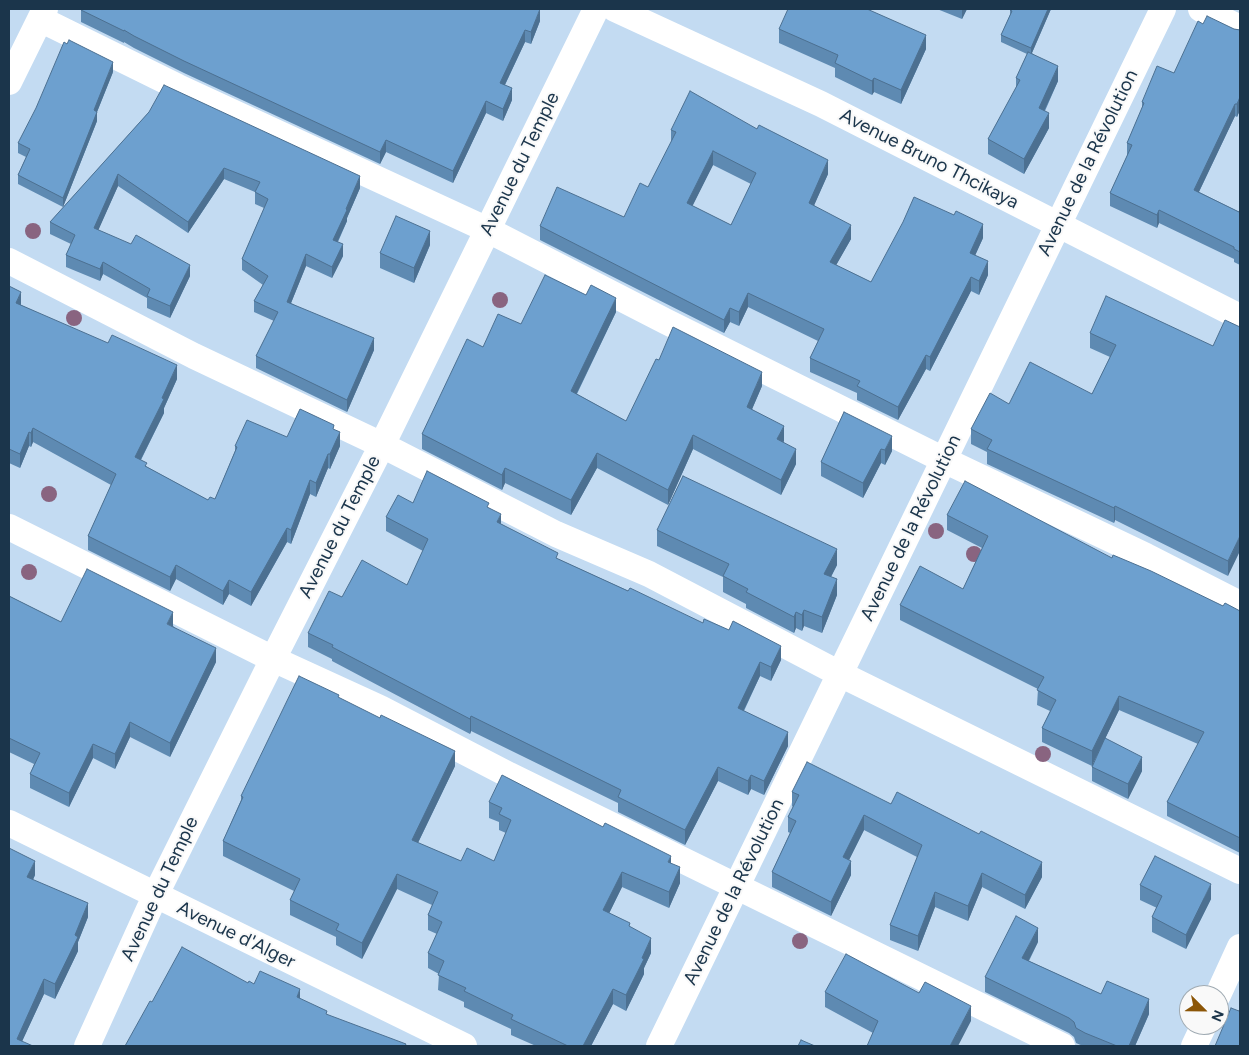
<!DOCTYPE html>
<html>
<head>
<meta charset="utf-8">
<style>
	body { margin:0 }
	#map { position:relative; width:1249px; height:1055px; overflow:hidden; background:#c3dbf2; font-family:Figtree,sans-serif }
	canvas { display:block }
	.frame { position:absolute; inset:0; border:10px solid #1b354b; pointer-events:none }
	.north { position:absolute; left:1179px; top:985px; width:50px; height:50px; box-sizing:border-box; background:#f9f9f9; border:1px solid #a0abb3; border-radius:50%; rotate:113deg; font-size:14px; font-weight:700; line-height:20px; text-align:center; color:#1b354b }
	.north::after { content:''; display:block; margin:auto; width:18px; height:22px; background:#8c5607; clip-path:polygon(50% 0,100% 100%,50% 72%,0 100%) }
</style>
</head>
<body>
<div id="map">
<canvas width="1249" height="1055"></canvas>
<div class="frame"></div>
<div class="north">N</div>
</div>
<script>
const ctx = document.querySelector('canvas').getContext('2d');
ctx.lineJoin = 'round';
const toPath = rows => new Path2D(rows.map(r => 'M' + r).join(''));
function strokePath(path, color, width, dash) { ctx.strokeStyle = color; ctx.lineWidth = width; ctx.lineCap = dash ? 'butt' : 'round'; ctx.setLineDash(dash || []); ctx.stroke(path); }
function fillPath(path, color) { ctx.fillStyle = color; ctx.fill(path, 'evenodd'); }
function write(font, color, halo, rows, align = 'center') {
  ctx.font = font + ' Figtree,sans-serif'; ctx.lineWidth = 4; ctx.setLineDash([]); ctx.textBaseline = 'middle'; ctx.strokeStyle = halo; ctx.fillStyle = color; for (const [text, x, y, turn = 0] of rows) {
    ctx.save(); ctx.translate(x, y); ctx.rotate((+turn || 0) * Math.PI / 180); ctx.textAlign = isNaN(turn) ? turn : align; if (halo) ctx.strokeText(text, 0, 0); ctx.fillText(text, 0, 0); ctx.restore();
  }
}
strokePath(toPath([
	[615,9,821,104,1240,317],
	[1201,9,1240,28],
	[40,19,178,87,488,230,665,321,944,460,1146,556,1240,604],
	[9,82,45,9],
	[9,261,194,356,382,445,556,534,649,574,840,674,1240,871],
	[9,527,273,659,380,708,509,775,1062,1046],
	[9,823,464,1046],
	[1218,995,1240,947],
	[87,1046,155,896,273,659,382,445,596,9],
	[659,1046,1163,9],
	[1194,1046,1204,1025]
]), '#fff', 26);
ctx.fillStyle = '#896480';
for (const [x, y] of [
	[33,231],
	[500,300],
	[74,318],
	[49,494],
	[936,531],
	[974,554],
	[29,572],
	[1043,754],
	[800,941]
]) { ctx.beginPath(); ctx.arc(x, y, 8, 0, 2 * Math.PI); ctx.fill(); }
fillPath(toPath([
	[937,9,967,9,962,19],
	[1051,9,1032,53,1058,81,1045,111,1049,128,1024,174,988,154,988,139,1016,88,1016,78,1027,54,1001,42,1001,35,1010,15,1010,10],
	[81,10,540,21,531,44,525,42,505,85,512,100,503,121,486,113,453,183,386,152,380,164,184,73,134,48,124,42,124,43,81,22],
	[1203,24,1240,30,1240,110,1237,117,1235,116,1199,192,1239,212,1240,209,1240,265,1234,262,1234,259,1159,223,1157,228,1110,206,1110,193,1127,156,1127,143,1142,108,1142,102,1174,73],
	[779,29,926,49,901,104,874,92,872,95,835,77,835,68,779,43],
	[113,72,97,112,97,121,63,207,18,184,18,175,26,157,18,153,18,143],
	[149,112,360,188,347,218,347,221,338,242,343,256,332,278,306,266,291,303,374,350,347,412,256,368,256,356,274,321,254,312,254,301,263,285,242,270,242,259,264,208,255,204,255,192,224,179,188,233,118,186,98,230,190,276,170,318,147,308,147,298,103,274,100,281,66,267,66,255,71,244,50,234,50,222],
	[671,130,828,174,814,205,851,239,836,265,871,282,983,238,975,255,988,275,979,295,971,291,930,371,926,369,898,420,857,400,857,393,810,372,810,358,818,341,748,307,739,326,730,322,724,333,540,240,540,226,624,217,648,187,671,143],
	[713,165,751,184,731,225,692,206],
	[430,245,414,283,380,268,380,253],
	[9,286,21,305,177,379,164,408,164,413,141,460,147,467,208,500,215,499,235,451,235,446,334,430,340,446,330,469,328,468,316,497,310,494,291,544,287,542,251,606,229,594,223,605,176,579,170,591,88,550,88,536,111,485,33,442,31,447,29,446,20,468,9,463],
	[616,312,577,394,626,421,762,386,752,409,784,441,783,442,796,464,781,495,693,449,668,505,597,468,571,515,505,483,502,490,422,449,422,434,483,347,521,324],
	[1240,327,1228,576,1115,520,1114,523,987,464,987,452,971,444,971,429,1009,404,1092,394,1110,357,1090,348,1090,333,1213,346],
	[844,412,892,451,885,465,881,463,863,498,821,476,821,462],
	[413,503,489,508,501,524,558,559,781,660,771,681,760,676,744,711,788,746,764,795,751,789,748,795,718,781,685,845,618,812,618,803,471,731,470,734,332,661,332,659,308,647,308,633,342,597,407,585,423,551,386,531,386,517],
	[947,515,1112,558,1223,606,1240,611,1240,853,1167,816,1167,802,1198,744,1119,710,1093,763,1142,771,1128,799,1092,781,1092,766,1042,742,1042,728,1050,711,1037,705,1038,689,900,620,900,605,963,589,982,548,947,530],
	[657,530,837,565,831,577,837,595,822,633,804,626,802,631,796,628,794,633,746,608,746,604,723,592,723,577,657,546],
	[9,596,61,622,173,626,216,662,170,757,130,737,115,769,93,758,69,807,30,788,30,774,34,764,9,752],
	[339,698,455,766,418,843,461,861,494,861,506,833,499,830,499,822,489,818,489,802,671,863,680,883,669,908,622,887,609,913,630,927,651,953,644,968,644,974,626,1011,613,1004,591,1046,536,1046,511,1035,511,1029,464,1007,464,1002,438,990,439,974,428,968,428,953,437,934,428,930,428,915,432,905,397,889,362,959,336,945,336,937,290,915,290,900,294,891,223,856,223,841,241,800,241,796],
	[792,792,891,804,1042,877,1025,909,982,887,968,921,935,907,918,951,890,940,890,925,917,857,864,830,849,860,851,875,831,916,772,887,772,872,790,833,788,832,788,817,793,807,792,806],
	[9,848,35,875,33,880,88,917,78,942,78,951,55,999,44,994,22,1041,9,1046],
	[1140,885,1211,899,1186,949,1152,932,1152,917,1157,908,1140,900],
	[1038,942,1029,961,1101,994,1149,1014,1135,1046,1083,1046,1076,1043,1074,1037,1069,1033,985,992,985,977],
	[825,992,971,1021,873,1033,825,1007]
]), '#5e8ab2');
fillPath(toPath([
	[540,9,540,21,531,44,531,32],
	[962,9,967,9,962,19],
	[1048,9,1051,9,1031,55,1031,48],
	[525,30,525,42,500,95,500,83],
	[926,35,926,49,901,104,901,90],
	[113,62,113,72,97,112,97,121,63,207,63,198,94,110],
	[1058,66,1058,81,1039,122,1039,108],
	[874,78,874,92,872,95,872,81],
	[512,88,512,100,503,121,503,109],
	[1240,97,1240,110,1237,117,1237,104],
	[486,101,486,113,453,183,453,171],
	[1235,104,1235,116,1194,202,1194,190],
	[1049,113,1049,128,1024,174,1024,159],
	[386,140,386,152,380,164,380,152],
	[713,151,713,165,687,217,687,203],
	[828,160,828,174,809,217,809,203],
	[224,168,224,179,188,233,188,222],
	[118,174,118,186,94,240,94,228],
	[360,176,360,188,347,218,347,221,333,251,333,240],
	[1159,210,1159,223,1157,228,1157,215],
	[983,224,983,238,970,267,970,253],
	[851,225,851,239,830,276,830,262],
	[430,231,430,245,414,283,414,268],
	[343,244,343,256,332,278,332,267],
	[306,254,306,266,287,313,287,302],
	[988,261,988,275,979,295,979,281],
	[103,262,103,274,100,281,100,269],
	[190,265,190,276,170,318,170,306],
	[971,277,971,291,930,371,930,357],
	[21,292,21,306,16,303],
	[748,293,748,307,739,326,739,312],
	[616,298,616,312,571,405,571,391],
	[730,308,730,322,724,333,724,320],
	[374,338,374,350,347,412,347,400],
	[926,355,926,369,898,420,898,407],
	[177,365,177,379,164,408,164,413,135,471,135,457],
	[762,372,762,386,747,421,747,407],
	[784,426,784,441,777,454,777,439],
	[33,428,33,442,31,447,31,433],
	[29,432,29,446,20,468,20,454],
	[340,432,340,446,330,469,330,454],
	[693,435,693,449,668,505,668,490],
	[892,436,892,451,885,465,885,450],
	[796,449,796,464,781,495,781,480],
	[881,449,881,463,863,498,863,483],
	[597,453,597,468,571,515,571,500],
	[328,454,328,468,316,497,316,483],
	[505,468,505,483,502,490,502,475],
	[310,480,310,494,291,544,291,530],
	[1115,506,1115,520,1114,523,1114,508],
	[501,514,501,528,497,522],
	[287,528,287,542,251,606,251,592],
	[1240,536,1240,551,1228,576,1228,561],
	[837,549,837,565,824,590,824,574],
	[176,565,176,579,170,591,170,577],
	[837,579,837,595,822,633,822,617],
	[229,580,229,594,223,605,223,591],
	[804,610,804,626,802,631,802,615],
	[173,612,173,627,167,624],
	[796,612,796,628,794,633,794,617],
	[781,646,781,660,771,681,771,667],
	[216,648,216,662,170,757,170,743],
	[760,662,760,676,738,722,738,708],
	[1119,696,1119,710,1092,766,1092,751],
	[471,716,471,731,470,734,470,719],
	[130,722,130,737,115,769,115,754],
	[788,732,788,746,764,795,764,781],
	[93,744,93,758,69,807,69,793],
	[455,751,455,766,412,855,412,840],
	[1142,757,1142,771,1128,799,1128,784],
	[718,767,718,781,685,845,685,830],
	[751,775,751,789,748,795,748,781],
	[864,815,864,830,843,872,843,857],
	[671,856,671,871,668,862],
	[35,861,35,875,27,892,27,877],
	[851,861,851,875,831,916,831,902],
	[1042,862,1042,877,1025,909,1025,895],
	[680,867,680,883,669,908,669,892],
	[622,872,622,887,603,926,603,910],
	[982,873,982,887,968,921,968,906],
	[397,874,397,889,362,959,362,943],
	[1211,884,1211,899,1186,949,1186,935],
	[935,892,935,907,918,951,918,936],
	[88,903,88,917,78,942,78,951,55,999,55,984],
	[1038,928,1038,942,1022,973,1022,958],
	[651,938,651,953,644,968,644,974,626,1011,626,995,642,958],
	[44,979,44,994,20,1046,17,1039],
	[300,989,300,1006,297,997],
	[613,989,613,1004,591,1046,583,1046],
	[1149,999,1149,1014,1135,1046,1129,1046],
	[971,1006,971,1021,958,1046,950,1046]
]), '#4c7091');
const building = toPath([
	[82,9,540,9,531,32,525,30,500,83,512,88,503,109,486,101,453,171,386,140,380,152,184,61,134,36,124,30,124,31,81,10,82,9],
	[788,9,867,9,926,35,901,90,874,78,872,81,835,63,838,55,779,29,788,9],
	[1010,9,1048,9,1031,48,1001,35,1012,11,1010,10,1010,9],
	[1207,16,1234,29,1240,30,1240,97,1237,104,1235,104,1194,190,1239,212,1240,209,1240,252,1234,249,1234,247,1159,210,1157,215,1110,193,1132,145,1127,143,1144,103,1142,102,1157,66,1174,73,1198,21,1203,24,1207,16],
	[69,40,113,62,94,110,97,112,63,198,18,175,30,149,18,143,36,108,64,42,67,44,69,40],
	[1028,52,1058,66,1039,108,1049,113,1024,159,988,139,1020,80,1016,78,1028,52],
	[164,85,360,176,346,209,347,210,333,240,343,244,332,267,306,254,287,302,374,338,347,400,256,356,278,312,254,301,268,276,242,259,268,199,255,192,260,182,224,168,188,222,118,174,94,228,131,244,136,235,190,265,170,306,147,296,150,289,103,262,100,269,66,255,75,235,50,222,149,112,164,85],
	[690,91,757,129,759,125,828,160,809,203,851,225,830,262,871,282,903,222,914,197,954,215,956,211,983,224,970,253,988,261,979,281,971,277,930,357,926,355,898,407,857,386,860,381,810,358,824,329,748,293,739,312,730,308,724,320,540,226,557,187,624,217,640,183,648,187,676,132,671,130,690,91],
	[713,151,756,173,731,225,687,203,713,151],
	[396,216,430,231,414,268,380,253,396,216],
	[545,275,586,295,591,285,616,298,571,391,626,421,656,359,659,360,673,327,762,372,747,407,784,426,777,439,796,449,781,480,693,435,668,490,597,453,571,500,505,468,502,475,422,434,467,339,483,347,498,314,521,324,545,275],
	[9,286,21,292,16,303,108,343,112,335,177,365,162,398,164,399,135,457,147,463,145,466,208,500,210,497,215,499,237,447,235,446,247,420,287,437,300,409,334,425,333,429,340,432,330,454,328,454,316,483,310,480,291,530,287,528,251,592,229,580,223,591,176,565,170,577,88,536,116,474,33,428,31,433,29,432,20,454,9,449,9,286],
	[1106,296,1213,346,1225,320,1240,327,1240,536,1228,561,1115,506,1114,508,987,449,992,440,971,429,990,393,1009,404,1030,362,1092,394,1116,345,1090,333,1106,296],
	[844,412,892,436,885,450,881,449,863,483,821,462,844,412],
	[427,471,489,503,487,507,501,514,497,522,558,553,556,558,628,591,630,588,703,623,704,619,729,630,733,621,781,646,771,667,760,662,738,708,788,732,764,781,751,775,748,781,718,767,685,830,618,797,621,790,471,716,470,719,332,647,333,645,308,633,329,591,342,597,362,560,407,585,428,539,386,517,398,495,413,503,427,471],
	[683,476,837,549,824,574,837,579,822,617,804,610,802,615,796,612,794,617,746,592,748,589,723,576,729,564,657,530,683,476],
	[965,481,1112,558,1113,555,1151,571,1223,606,1225,603,1240,611,1240,838,1167,802,1204,732,1119,696,1092,751,1042,728,1056,700,1037,690,1044,677,900,605,920,566,963,589,988,536,947,515,965,481],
	[87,569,173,612,167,624,216,648,170,743,130,722,115,754,93,744,69,793,30,774,40,753,9,738,9,596,61,622,87,569],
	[299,676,339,695,338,697,380,718,381,715,455,751,412,840,461,861,467,848,494,861,511,820,499,814,502,808,489,802,502,775,603,827,605,823,671,856,668,862,680,867,669,892,622,872,603,910,630,923,629,926,651,938,642,958,644,959,626,995,613,989,583,1046,568,1046,511,1019,513,1015,464,991,466,988,438,975,444,961,428,953,442,922,428,915,438,892,397,874,362,943,336,930,339,924,290,900,300,879,223,841,243,797,241,796,299,676],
	[1105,738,1142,757,1128,784,1092,767,1105,738],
	[807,762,891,804,897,792,979,834,981,831,1042,862,1025,895,982,873,968,906,935,892,918,936,890,925,922,845,864,815,843,857,851,861,831,902,772,872,796,821,788,817,799,795,792,792,807,762],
	[9,848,35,861,27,877,88,903,75,935,78,937,55,984,44,979,17,1039,33,1046,9,1046,9,848],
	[1155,856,1211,884,1186,935,1152,917,1162,896,1140,885,1155,856],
	[1016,916,1038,928,1022,958,1101,994,1107,981,1149,999,1129,1046,1117,1046,1085,1033,1076,1028,1074,1022,1069,1018,985,977,1016,916],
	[182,947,248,983,249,981,254,984,260,971,300,989,297,997,327,1011,326,1014,406,1044,405,1046,125,1046,150,1001,152,1002,182,947],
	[846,954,919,993,925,982,971,1006,950,1046,867,1046,878,1021,825,992,846,954],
	[1231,1008,1239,1011,1240,1008,1240,1046,1215,1046,1231,1008],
	[801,1040,815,1046,798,1046,801,1040]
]);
fillPath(building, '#6da0cf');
strokePath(building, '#4c7091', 1);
write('19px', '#1b354b', '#f9f9f9', [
	["Avenue Bruno Thcikaya",929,159,27],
	["Avenue de la Révolution",1088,163,-64],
	["Avenue du Temple",520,164,-64],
	["Avenue du Temple",340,527,-63],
	["Avenue de la Révolution",911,528,-64],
	["Avenue du Temple",160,889,-65],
	["Avenue de la Révolution",734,892,-64],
	["Avenue d'Alger",236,935,26]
]);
</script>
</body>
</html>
